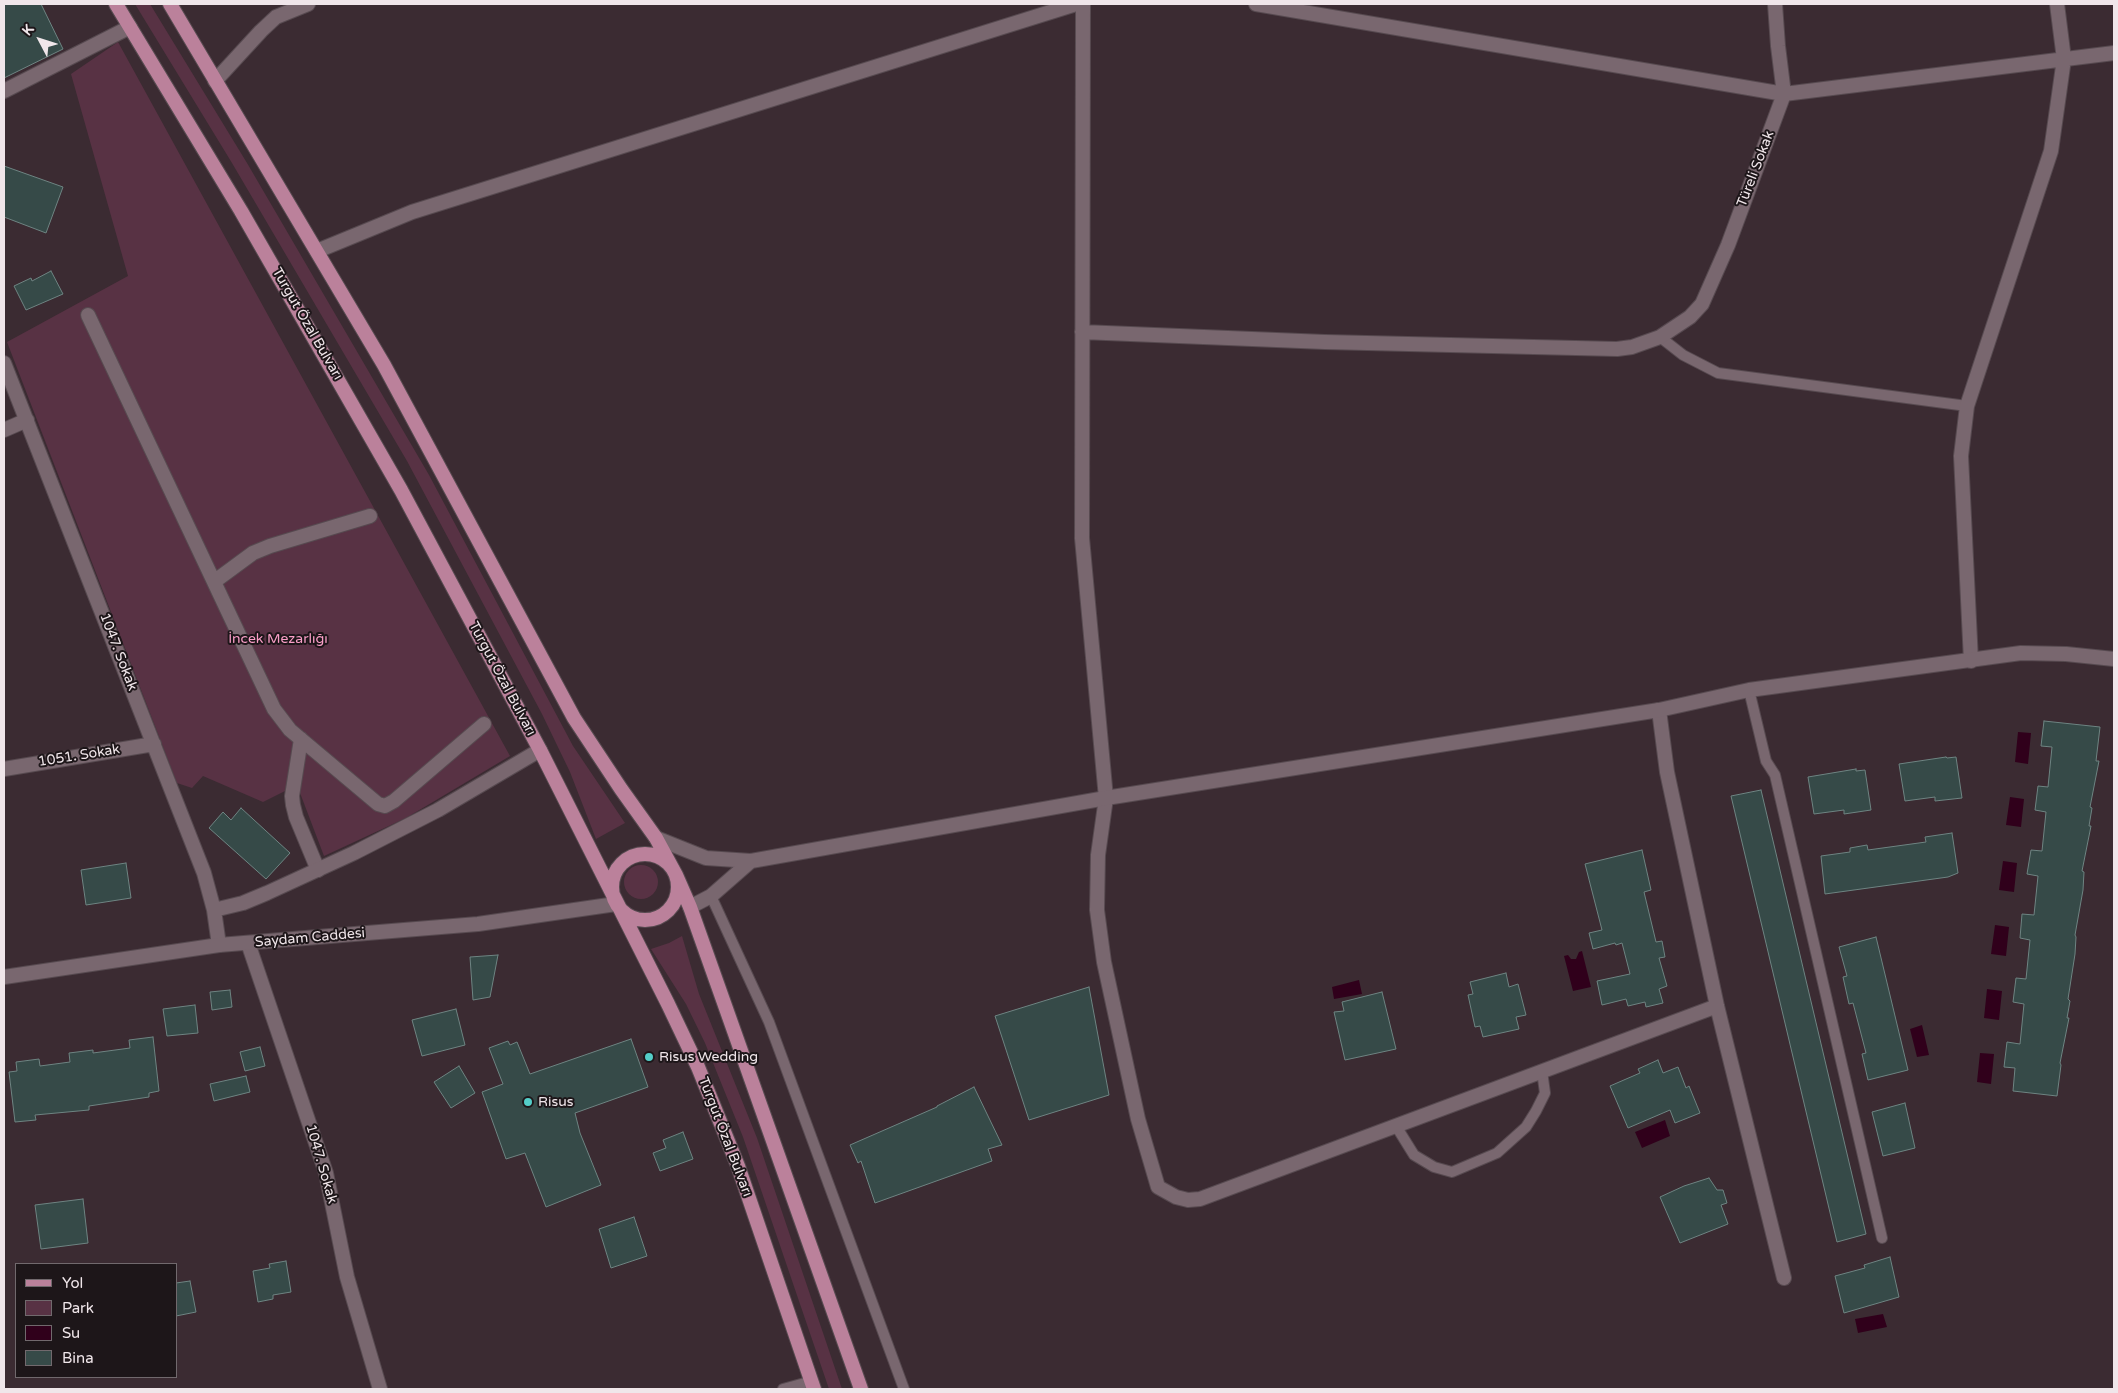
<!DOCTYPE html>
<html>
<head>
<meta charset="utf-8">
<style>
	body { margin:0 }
	#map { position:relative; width:2118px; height:1393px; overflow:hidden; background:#3b2b32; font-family:"Varela Round",sans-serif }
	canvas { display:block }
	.frame { position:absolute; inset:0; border:5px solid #f0e6ea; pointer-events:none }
	.legend { position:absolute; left:15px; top:1263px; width:162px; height:115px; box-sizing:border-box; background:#1d1619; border:1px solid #71696d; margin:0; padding:6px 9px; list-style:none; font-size:15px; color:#f0e6ea }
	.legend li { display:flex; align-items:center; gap:10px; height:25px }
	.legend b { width:25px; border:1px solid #71696d }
	.north { position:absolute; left:15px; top:15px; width:50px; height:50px; -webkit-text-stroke:4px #1d1619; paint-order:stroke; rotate:310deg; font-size:14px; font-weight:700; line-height:20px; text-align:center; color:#f0e6ea }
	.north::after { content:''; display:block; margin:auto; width:18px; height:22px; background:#f0e6ea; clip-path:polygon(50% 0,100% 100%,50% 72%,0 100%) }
</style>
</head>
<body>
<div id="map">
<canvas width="2118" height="1393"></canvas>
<div class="frame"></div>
<ul class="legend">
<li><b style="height:6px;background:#bb819b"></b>Yol</li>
<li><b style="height:14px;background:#583244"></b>Park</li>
<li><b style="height:14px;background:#30001b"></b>Su</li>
<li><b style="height:14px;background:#364a48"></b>Bina</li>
</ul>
<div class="north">K</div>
</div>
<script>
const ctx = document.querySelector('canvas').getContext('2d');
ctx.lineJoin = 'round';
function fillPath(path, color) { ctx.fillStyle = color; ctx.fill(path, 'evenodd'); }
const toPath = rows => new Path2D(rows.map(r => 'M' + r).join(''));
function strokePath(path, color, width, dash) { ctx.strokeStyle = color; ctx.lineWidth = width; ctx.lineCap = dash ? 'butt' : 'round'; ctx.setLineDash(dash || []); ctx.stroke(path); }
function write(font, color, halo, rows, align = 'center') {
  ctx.font = font + ' "Varela Round",sans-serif'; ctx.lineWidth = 4; ctx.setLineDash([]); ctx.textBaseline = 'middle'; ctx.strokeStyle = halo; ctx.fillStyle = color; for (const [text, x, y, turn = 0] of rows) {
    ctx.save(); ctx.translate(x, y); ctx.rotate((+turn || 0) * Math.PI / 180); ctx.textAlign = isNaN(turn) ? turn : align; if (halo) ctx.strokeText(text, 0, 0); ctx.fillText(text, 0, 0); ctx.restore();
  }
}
fillPath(toPath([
	[135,4,150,4,247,163,429,475,573,746,625,823,596,839,570,772,542,714,407,461,232,163],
	[118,42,510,756,406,818,324,856,297,785,263,802,203,776,192,788,177,783,7,342,128,276,71,74],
	'624 882a17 17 0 1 1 34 0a17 17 0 1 1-34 0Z',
	[682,936,699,994,757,1138,842,1389,829,1389,743,1137,705,1043,686,1004,651,949,669,943]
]), '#583244');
fillPath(toPath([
	[2018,732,2031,733,2028,764,2015,762],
	[2010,797,2024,799,2021,827,2006,825],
	[2003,861,2017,863,2014,892,1999,890],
	[1995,925,2009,927,2006,956,1991,954],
	[1582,951,1591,987,1573,991,1564,956,1568,955,1571,959,1576,959,1579,952],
	[1359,980,1362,994,1334,999,1332,987],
	[1987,989,2002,991,1999,1020,1984,1018],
	[1922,1025,1929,1055,1917,1057,1910,1029],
	[1980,1053,1994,1054,1991,1084,1977,1082],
	[1665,1120,1670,1136,1642,1148,1635,1132],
	[1883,1314,1887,1327,1858,1333,1855,1319]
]), '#30001b');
const building = toPath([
	[4,4,41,4,63,49,4,78,4,4],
	[4,166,63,187,46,233,4,217,4,166],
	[51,271,63,294,26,310,14,286,31,278,32,281,51,271],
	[2044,721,2100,727,2096,761,2099,761,2090,807,2092,808,2089,826,2091,826,2082,871,2084,872,2083,890,2075,935,2076,937,2075,954,2068,999,2070,1001,2067,1018,2069,1018,2060,1063,2061,1065,2057,1096,2013,1091,2015,1068,2004,1067,2007,1042,2020,1044,2024,1004,2013,1002,2016,978,2026,979,2030,940,2020,938,2022,914,2034,915,2038,876,2027,874,2031,850,2042,851,2046,812,2035,810,2038,786,2048,787,2052,747,2041,746,2044,721],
	[1946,757,1947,758,1956,757,1962,798,1935,801,1935,797,1905,801,1899,764,1946,757],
	[1856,769,1856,771,1865,770,1871,810,1844,814,1844,810,1814,814,1808,777,1856,769],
	[1761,790,1866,1234,1837,1242,1731,796,1761,790],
	[241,808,290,853,266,879,209,828,223,812,231,820,241,808],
	[1952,833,1958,873,1948,877,1825,894,1821,856,1850,852,1850,848,1867,845,1868,850,1926,842,1925,837,1952,833],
	[1642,850,1651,890,1644,892,1656,942,1662,941,1665,957,1659,958,1667,986,1659,989,1663,1003,1646,1007,1645,1002,1628,1006,1626,999,1602,1005,1597,981,1630,974,1622,943,1616,945,1615,943,1593,949,1589,933,1602,930,1585,864,1642,850],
	[126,863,131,898,86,905,81,870,126,863],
	[1876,937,1908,1070,1868,1080,1862,1054,1866,1053,1853,1003,1849,1004,1843,977,1847,976,1839,947,1876,937],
	[498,955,490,997,473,1000,470,957,498,955],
	[1506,973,1509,987,1518,984,1526,1015,1516,1017,1519,1029,1483,1037,1480,1026,1475,1027,1468,995,1473,994,1470,982,1506,973],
	[1089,987,1109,1095,1029,1120,995,1016,1089,987],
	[230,990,232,1007,212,1010,210,992,230,990],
	[1382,992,1396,1049,1345,1060,1334,1012,1344,1011,1342,1002,1382,992],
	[195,1005,198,1033,167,1036,163,1009,195,1005],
	[456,1009,465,1045,422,1056,412,1020,456,1009],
	[153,1037,159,1091,149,1093,149,1097,89,1106,89,1110,35,1115,36,1120,15,1122,9,1072,17,1071,16,1062,39,1059,40,1066,70,1062,69,1053,93,1050,93,1053,130,1048,129,1040,153,1037],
	[631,1039,648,1087,575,1113,580,1133,601,1185,546,1207,525,1153,506,1159,482,1092,503,1084,489,1048,508,1041,510,1045,517,1042,530,1074,631,1039],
	[260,1047,265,1066,245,1071,240,1052,260,1047],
	[1658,1060,1663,1073,1678,1067,1686,1088,1689,1086,1700,1113,1675,1123,1670,1110,1628,1128,1610,1086,1640,1073,1638,1069,1658,1060],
	[459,1066,475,1093,451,1108,434,1082,459,1066],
	[246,1076,250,1092,214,1101,210,1084,246,1076],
	[974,1087,1002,1145,988,1149,992,1161,875,1203,861,1161,858,1163,850,1145,937,1107,937,1106,974,1087],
	[1905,1103,1915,1148,1883,1156,1872,1112,1905,1103],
	[683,1132,693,1159,660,1171,653,1153,666,1148,663,1140,683,1132],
	[1709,1178,1717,1190,1723,1190,1727,1203,1721,1205,1728,1224,1680,1243,1660,1197,1684,1186,1709,1178],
	[83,1199,88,1243,41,1249,35,1205,83,1199],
	[634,1217,647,1256,611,1268,599,1229,634,1217],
	[1890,1257,1899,1297,1844,1313,1835,1276,1865,1268,1864,1265,1890,1257],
	[286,1261,291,1292,273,1295,273,1299,258,1302,253,1271,270,1268,269,1264,286,1261],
	[190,1281,196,1312,176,1316,176,1283,190,1281]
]);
fillPath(building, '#364a48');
strokePath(building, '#6e8482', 1);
const service = toPath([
	[1660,337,1683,355,1718,373,1967,406],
	[1749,690,1766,761,1775,775,1882,1238],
	[711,896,769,1022,904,1389],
	[1396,1126,1414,1155,1434,1167,1452,1172,1497,1153,1526,1127,1536,1111,1545,1093,1542,1071],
	[783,1389,812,1381]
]);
const pedestrian = toPath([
	[88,315,274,709,290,730,378,804,385,806,394,801,484,724],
	[215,581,253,553,270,546,370,516],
	[301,739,292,796,293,805,296,817,318,870]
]);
const minor = toPath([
	[1083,4,1082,538,1106,798,1098,855,1097,910,1104,962,1138,1119,1158,1187,1176,1197,1188,1200,1200,1199,1717,1006],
	[1256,4,1784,94,2114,53],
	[215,81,261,31,276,17,308,4],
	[317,251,412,212,1076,4],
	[1082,332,1325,342,1617,349,1632,347,1660,337,1690,317,1702,304,1728,245,1784,94,1778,46,1775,4],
	[4,363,204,873,214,910,219,945],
	[4,430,27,420],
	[1971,661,1961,456,1967,406,2051,151,2064,59,2057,4],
	[1659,710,1667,772,1717,1006,1784,1278],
	[4,769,154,744],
	[214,910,243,903,267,893,354,853,438,810,540,750],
	[248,943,326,1173,347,1277,380,1389]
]);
const tertiary = toPath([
	[4,91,130,27],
	[656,838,706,858,751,861,1106,798,1659,710,1749,690,2021,653,2066,654,2114,659],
	[690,907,711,896,751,861],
	[4,977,219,945,478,924,616,904]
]);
const primary = toPath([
	[116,4,241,211,401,490,540,750,668,1004,698,1067,738,1166,814,1389],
	[170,4,384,365,574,718,621,789,656,838,676,875,690,907,861,1389],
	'612 887a33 33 0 1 1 66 0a33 33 0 1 1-66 0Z'
]);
strokePath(service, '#574a50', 12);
strokePath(pedestrian, '#574a50', 16);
strokePath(minor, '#574a50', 16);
strokePath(tertiary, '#574a50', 16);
strokePath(primary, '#574a50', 16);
strokePath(service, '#79676f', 10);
strokePath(pedestrian, '#79676f', 14);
strokePath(minor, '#79676f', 14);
strokePath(tertiary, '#79676f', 14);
strokePath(primary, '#bb819b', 14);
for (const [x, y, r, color] of [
	[649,1057,5,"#54cdc8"],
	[528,1102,5,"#54cdc8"]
]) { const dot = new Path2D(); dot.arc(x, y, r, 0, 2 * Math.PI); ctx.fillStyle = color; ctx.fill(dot); strokePath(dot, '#1d1619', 2); }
write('14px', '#f0e6ea', '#1d1619', [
	["Türeli Sokak",1756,169,-69],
	["Turgut Özal Bulvarı",307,324,60],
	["1047. Sokak",118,652,69],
	["Turgut Özal Bulvarı",502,679,62],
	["1051. Sokak",79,756,-9],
	["Saydam Caddesi",310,938,-5],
	["Turgut Özal Bulvarı",725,1137,69],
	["1047. Sokak",321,1164,74]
]);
write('14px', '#fa9fc8', '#1d1619', [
	["İncek Mezarlığı",278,639]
]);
write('14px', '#f0e6ea', '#1d1619', [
	["Risus Wedding",659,1057],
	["Risus",538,1102]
], 'left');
</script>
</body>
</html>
